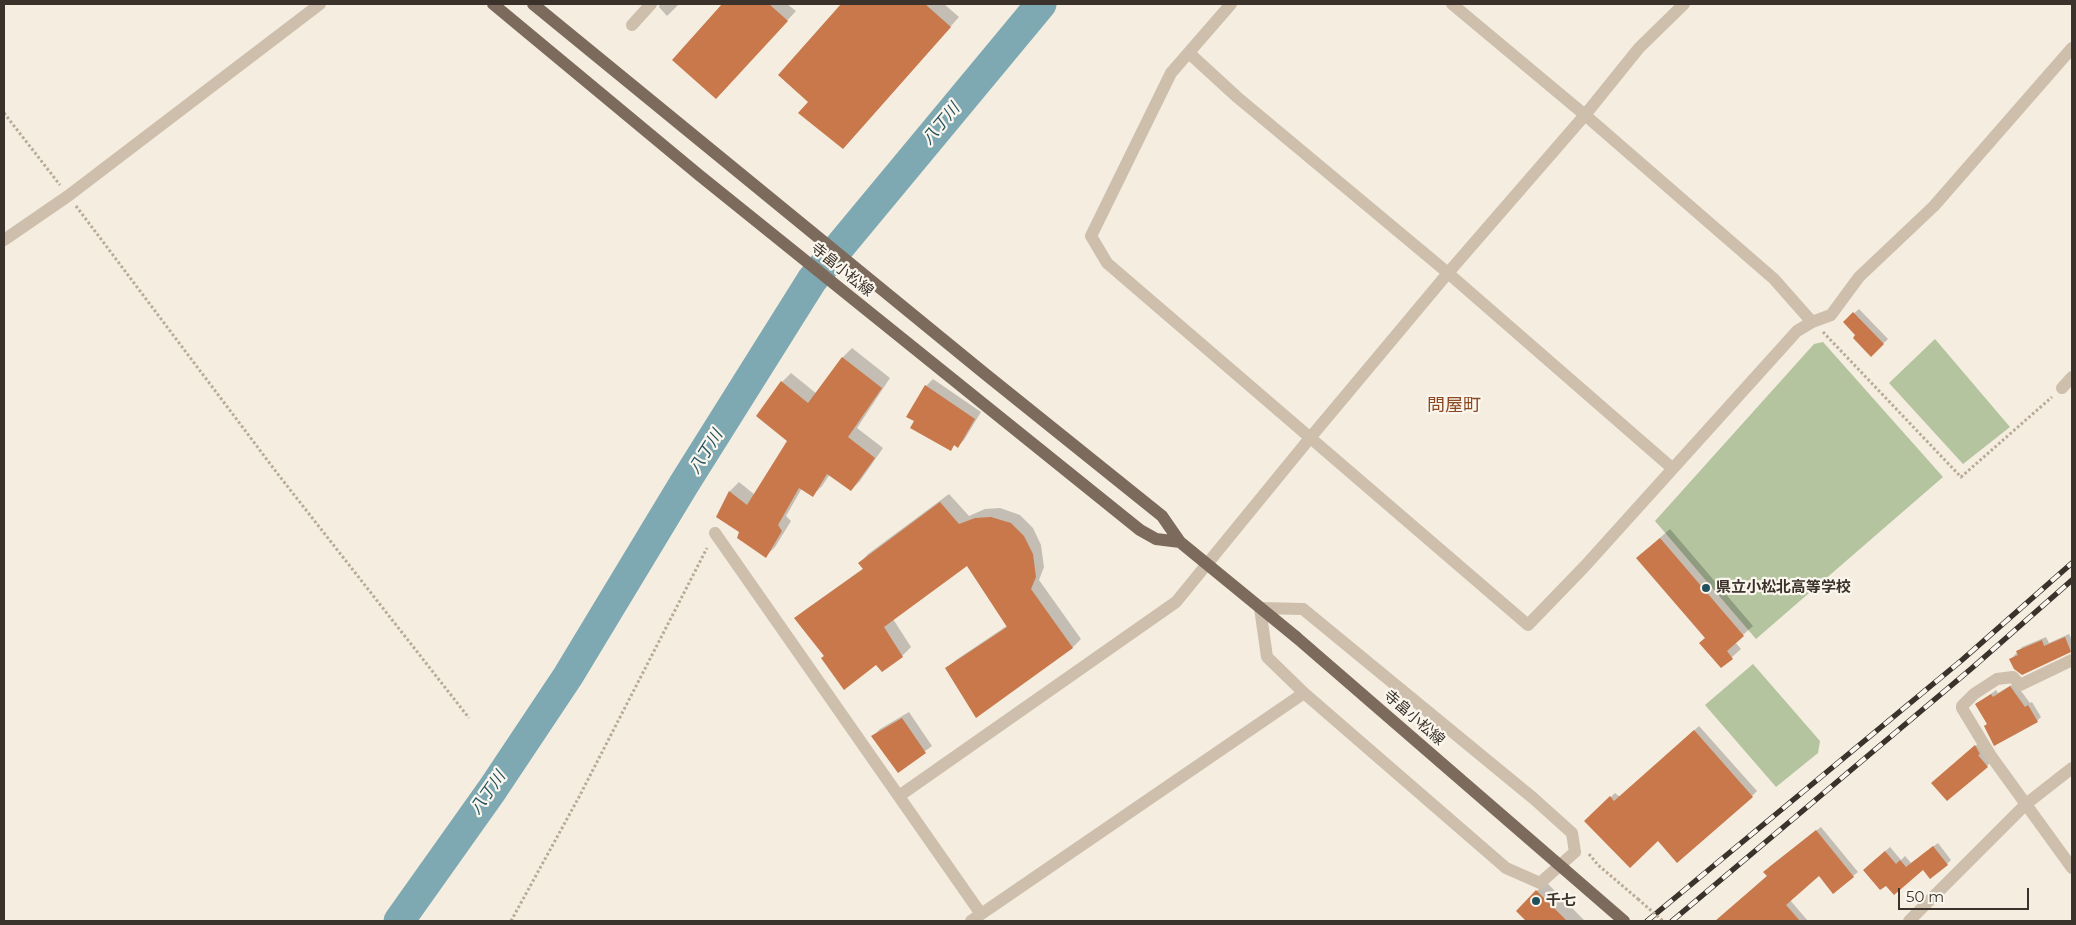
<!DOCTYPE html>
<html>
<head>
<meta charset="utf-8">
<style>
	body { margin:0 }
	#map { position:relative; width:2076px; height:925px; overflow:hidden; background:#f4ede0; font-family:Montserrat,sans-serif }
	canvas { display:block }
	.frame { position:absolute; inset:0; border:5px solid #3a322b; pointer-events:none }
	.scale { position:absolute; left:1898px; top:888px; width:131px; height:22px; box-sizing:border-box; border:2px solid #3a322b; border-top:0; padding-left:6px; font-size:15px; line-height:18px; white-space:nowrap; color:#3a322b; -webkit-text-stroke:4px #fbf6ed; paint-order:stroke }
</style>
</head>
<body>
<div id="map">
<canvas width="2076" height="925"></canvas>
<div class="frame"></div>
<div class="scale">50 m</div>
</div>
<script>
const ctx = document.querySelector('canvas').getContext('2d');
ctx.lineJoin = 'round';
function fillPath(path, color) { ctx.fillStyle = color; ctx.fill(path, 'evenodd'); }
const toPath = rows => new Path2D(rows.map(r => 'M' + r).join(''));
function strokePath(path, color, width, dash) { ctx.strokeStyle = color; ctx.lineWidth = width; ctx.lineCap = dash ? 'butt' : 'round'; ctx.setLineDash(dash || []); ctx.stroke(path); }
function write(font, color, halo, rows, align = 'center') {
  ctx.font = font + ' Montserrat,"Noto Sans JP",sans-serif'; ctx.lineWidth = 4.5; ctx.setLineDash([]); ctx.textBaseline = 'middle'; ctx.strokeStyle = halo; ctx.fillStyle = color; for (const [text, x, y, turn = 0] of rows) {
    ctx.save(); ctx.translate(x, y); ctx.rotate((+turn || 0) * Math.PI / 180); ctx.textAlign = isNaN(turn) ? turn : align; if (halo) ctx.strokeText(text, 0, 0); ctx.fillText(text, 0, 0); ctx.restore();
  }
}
fillPath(toPath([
	[1935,339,2010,427,1963,464,1889,383],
	[1823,342,1943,477,1756,639,1655,521,1814,344],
	[1753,664,1820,741,1818,753,1776,787,1705,705]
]), '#b3c49f');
fillPath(toPath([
	[660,4,679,4,667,16,659,7],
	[723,4,787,4,796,11,724,89,674,60],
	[843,4,944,4,959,17,852,138,780,75],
	[1859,309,1888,339,1871,355,1857,335,1844,322],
	[852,348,890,378,857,428,883,448,860,481,851,490,830,474,822,486,813,495,802,488,786,516,791,521,775,547,766,556,740,532,717,517,730,491,739,482,755,495,789,441,782,382,791,373,817,394,843,357],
	[933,379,981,412,964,440,958,446,955,445,950,449,926,386],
	[949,494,969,516,985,509,1000,508,1020,515,1033,528,1041,545,1044,567,1039,580,1081,639,1072,648,947,668,956,660,1008,625,967,565,893,619,911,647,902,656,877,663,825,656,796,618,805,610,864,568,860,563,868,554],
	[1670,529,1753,626,1735,642,1741,649,1721,667,1706,638,1637,558],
	[2069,634,2072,640,2071,651,2011,659,2022,647,2046,637,2049,643],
	[2015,683,2030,703,2032,702,2041,717,2037,721,1988,723,1977,705,1996,690,1998,693],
	[909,712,932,746,898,771,873,736,880,729],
	[1699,726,1757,791,1752,796,1658,840,1586,821,1615,793,1620,797],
	[1980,742,1991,762,1987,766,1937,779],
	[1821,827,1858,872,1834,892,1819,874,1790,900,1808,921,1722,921,1720,919,1768,875,1769,867],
	[1938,843,1951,860,1947,864,1923,868,1869,865,1890,847,1901,860,1905,856,1911,863],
	[1546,882,1585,921,1528,921,1517,911]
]), '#0003');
strokePath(toPath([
	[399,921,492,790,568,676,684,484,812,280,1041,4]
]), '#7ea9b2', 31);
fillPath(toPath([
	[722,4,769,4,788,21,716,99,672,60],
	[841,4,925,4,951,27,843,149,798,113,808,102,778,75],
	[1853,312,1884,344,1871,357,1853,338,1855,335,1843,322],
	[842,357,882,388,848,437,875,458,851,491,827,474,813,497,799,488,778,525,782,531,766,558,737,538,739,532,716,517,729,491,747,505,787,441,756,416,781,381,808,403],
	[925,385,975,419,958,448,954,445,951,451,910,428,914,421,906,417],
	[940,502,959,524,975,518,991,517,1011,523,1024,536,1033,554,1036,577,1031,589,1073,648,976,718,945,668,1007,627,967,566,884,627,903,657,882,672,876,665,844,690,821,658,824,656,794,618,863,569,858,563],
	[1660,538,1744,636,1727,651,1733,659,1721,668,1699,643,1705,638,1636,558],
	[2065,637,2071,652,2022,675,2014,669,2009,659,2018,655,2016,651,2042,640,2044,646],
	[2010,686,2025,707,2028,705,2038,722,1994,746,1984,726,1987,724,1975,704,1991,694,1993,697],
	[902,718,926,753,898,773,871,736],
	[1694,730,1753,797,1677,863,1658,841,1630,868,1584,821,1610,796,1614,801],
	[1975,745,1980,754,1978,755,1988,767,1947,801,1931,783],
	[1816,830,1854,877,1833,894,1819,876,1786,905,1800,921,1715,921,1767,876,1763,872],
	[1933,846,1948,865,1930,879,1923,870,1894,895,1886,886,1880,890,1863,870,1885,851,1896,864,1900,860,1906,867],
	[1536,890,1567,921,1526,921,1516,911]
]), '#c8784a');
strokePath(toPath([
	[4,113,60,185],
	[76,206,277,473,469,718],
	[1823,332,1961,477,2052,397],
	[1589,854,1598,865,1638,899],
	[511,921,579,797,707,548]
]), '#b9a995', 3, [2.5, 2.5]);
strokePath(toPath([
	[1231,4,1171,73,1091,236,1107,263,1528,625,1585,566,1797,331,1812,322,1774,279,1585,115,1452,4],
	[632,25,651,4],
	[1189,53,1237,97,1448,273,1672,468],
	[4,240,68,196,320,4],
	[1812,322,1831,315,1859,277,1934,206,2072,48],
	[2062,388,2072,377],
	[715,533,981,914],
	[1260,608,1303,609,1533,798,1572,833,1575,852,1540,883,1506,868,1304,693,1267,657,1260,608],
	[2072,660,2020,685,2013,677,1997,679,1974,694,1962,706,1962,708,1991,756,2072,868],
	[899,796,1176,602,1310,438,1448,273,1585,115,1639,48,1684,4],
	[971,921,1304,693],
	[1909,921,2026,804,2072,768]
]), '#cdbfab', 12);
strokePath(toPath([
	[493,4,699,175,1140,530,1156,539,1180,542],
	[533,4,984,373,1162,516,1180,542,1296,637]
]), '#7c6b5c', 12);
const rail = toPath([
	[1647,921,1962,660,2072,563],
	[1672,921,1972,668,2072,580]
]);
strokePath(rail, '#3a322b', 5.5);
strokePath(rail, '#fbf6ed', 4, [11]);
strokePath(toPath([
	[1638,899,1663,921]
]), '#b9a995', 3, [2.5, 2.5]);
strokePath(toPath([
	[1296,637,1624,921]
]), '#7c6b5c', 12);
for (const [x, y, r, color] of [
	[1706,588,5,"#1f515d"],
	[1536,901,5,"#1f515d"]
]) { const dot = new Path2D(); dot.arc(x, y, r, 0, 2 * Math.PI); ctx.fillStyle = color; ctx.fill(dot); strokePath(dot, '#fbf6ed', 2); }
write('15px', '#3a322b', '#fbf6ed', [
	["寺畠小松線",842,270,39],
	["寺畠小松線",1414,718,41]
]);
write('bold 15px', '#3a322b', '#fbf6ed', [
	["県立小松北高等学校",1716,588],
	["千七",1546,901]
], 'left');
write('italic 16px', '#1f515d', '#fbf6ed', [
	["八丁川",941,124,-50],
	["八丁川",706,452,-58],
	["八丁川",488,793,-55]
]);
write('18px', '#8b4822', '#fbf6ed', [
	["問屋町",1454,406]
]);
</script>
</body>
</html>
